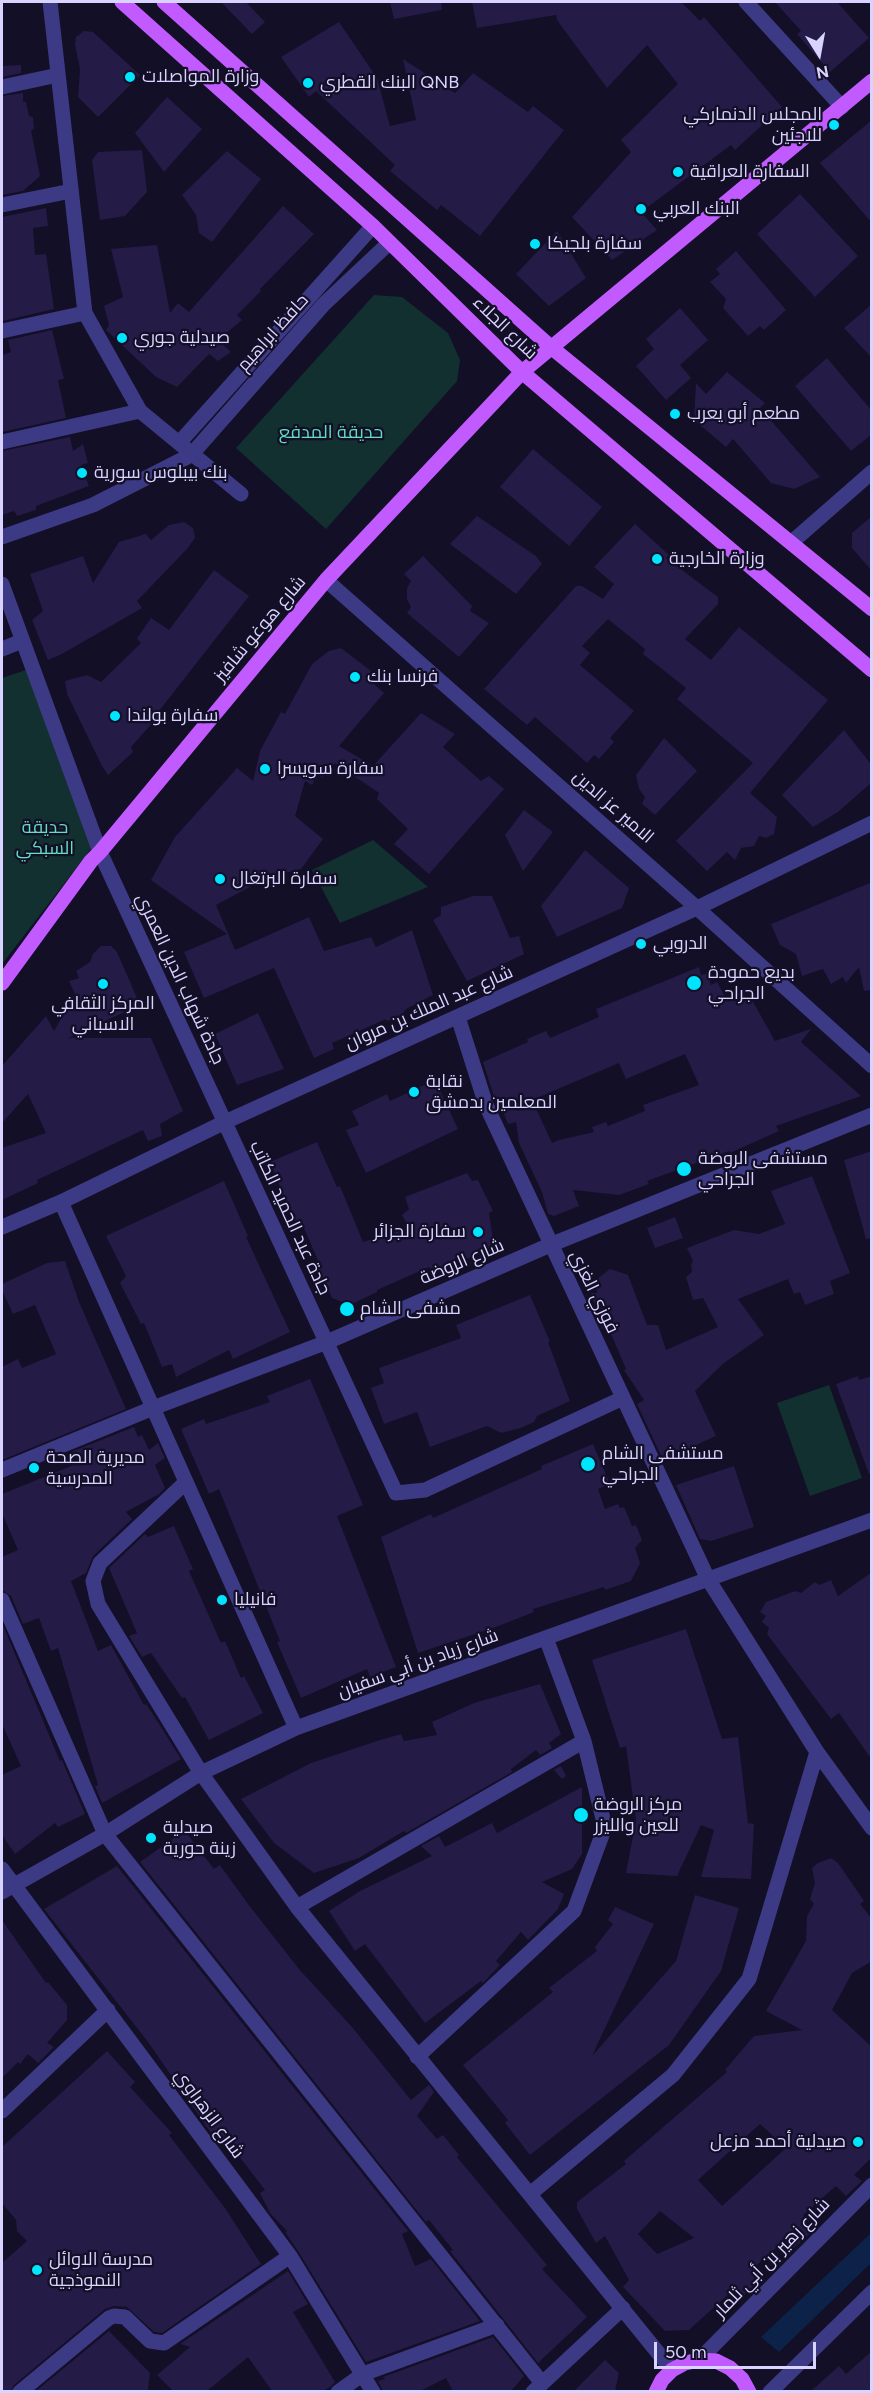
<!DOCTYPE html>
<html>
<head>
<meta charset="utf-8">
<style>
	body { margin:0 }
	#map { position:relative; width:873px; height:2393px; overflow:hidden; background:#130f26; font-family:Figtree,sans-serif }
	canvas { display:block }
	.frame { position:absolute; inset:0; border:3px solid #d9d4ff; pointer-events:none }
	.north { position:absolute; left:789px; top:24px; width:60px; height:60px; -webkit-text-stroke:4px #130f26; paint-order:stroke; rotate:169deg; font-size:16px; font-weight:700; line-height:24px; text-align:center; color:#d9d4ff }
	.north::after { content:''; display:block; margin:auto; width:21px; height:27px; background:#d9d4ff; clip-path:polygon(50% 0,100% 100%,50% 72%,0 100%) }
	.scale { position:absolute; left:654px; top:2342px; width:162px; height:27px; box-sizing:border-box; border:3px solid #d9d4ff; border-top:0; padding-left:8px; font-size:18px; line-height:21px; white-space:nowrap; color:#d9d4ff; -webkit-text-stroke:4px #130f26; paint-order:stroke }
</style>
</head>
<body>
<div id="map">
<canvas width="873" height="2393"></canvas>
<div class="frame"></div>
<div class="north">N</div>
<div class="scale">50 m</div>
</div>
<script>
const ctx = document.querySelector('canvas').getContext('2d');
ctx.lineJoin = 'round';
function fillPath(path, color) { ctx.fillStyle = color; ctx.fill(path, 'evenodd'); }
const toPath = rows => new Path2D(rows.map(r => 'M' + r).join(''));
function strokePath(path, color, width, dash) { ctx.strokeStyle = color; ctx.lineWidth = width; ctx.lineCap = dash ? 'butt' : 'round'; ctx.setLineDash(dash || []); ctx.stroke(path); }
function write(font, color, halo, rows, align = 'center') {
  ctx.font = font + ' Figtree,Cairo,sans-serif'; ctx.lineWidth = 4.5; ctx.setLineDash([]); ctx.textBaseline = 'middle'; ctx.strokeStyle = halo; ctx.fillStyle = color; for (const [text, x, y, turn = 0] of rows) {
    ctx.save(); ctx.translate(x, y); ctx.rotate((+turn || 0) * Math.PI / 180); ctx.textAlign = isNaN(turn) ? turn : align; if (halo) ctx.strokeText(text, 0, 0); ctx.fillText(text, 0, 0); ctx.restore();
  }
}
fillPath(toPath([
	[374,295,402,297,448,333,460,360,457,381,326,529,236,448],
	[26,670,94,845,2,964,2,678],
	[373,840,428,887,340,923,312,870],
	[829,1385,862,1478,810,1496,777,1403]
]), '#12302f');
fillPath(toPath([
	[871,2233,871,2263,779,2352,761,2337]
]), '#0c2248');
fillPath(toPath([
	[221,2,246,2,265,22,252,34],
	[390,2,441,2,442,10,394,19],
	[472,2,681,2,700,21,704,17,782,107,735,150,731,145,641,212,657,230,612,260,572,217,631,152,621,140,678,84,647,45,607,88,557,20,556,15,477,28],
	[775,2,837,2,869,38,830,72,797,34,801,31],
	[339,22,377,78,390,126,416,120,403,59,455,93,473,73,528,112,533,106,564,130,480,236,441,205,437,210,390,171,395,165,316,91,309,97,281,57],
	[84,31,93,32,140,75,98,117,78,97,80,69,75,45,76,37],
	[21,65,21,73,2,77,2,66],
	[23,93,23,102,26,102,29,116,33,117,34,129,31,130,40,176,23,191,2,195,2,96],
	[167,97,202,129,164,172,135,133],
	[872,120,872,223,820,163],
	[142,150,147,192,125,216,100,220,92,160,98,152],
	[227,151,261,179,212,242,199,233,196,215,182,195],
	[800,194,858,256,815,297,757,234],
	[283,206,314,234,260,289,261,291,237,315,242,320,218,340,231,352,218,361,209,354,177,387,156,377,106,330,109,325,104,306,123,297,111,249,157,245,170,313,178,303,189,312],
	[46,208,48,226,33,228,35,255,46,254,54,309,3,321,2,217],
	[557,231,586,278,549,306,516,274],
	[736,251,786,310,764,330,760,326,748,336,723,308,726,299,710,282,720,274,716,269],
	[872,304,872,358,844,328],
	[680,308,708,340,680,365,691,378,666,400,636,366,654,349,646,339],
	[52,330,64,379,58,380,66,418,2,432,2,355,11,352,8,340],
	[827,358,872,411,872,434,851,451,795,386],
	[727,372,765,403,760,408,820,477,794,489,771,483,733,439,726,447,694,420,696,383,706,394],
	[70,437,73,451,83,444,88,463,81,465,89,486,36,506,36,510,17,516,14,511,2,515,2,451],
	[533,449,602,507,569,546,500,487],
	[477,516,536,556,542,564,516,594,450,544],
	[872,516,872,571,852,548,852,533],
	[184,522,193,528,195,538,187,549,137,601,142,608,62,654,48,660,32,620,43,611,30,574,83,556,93,583,119,542,146,534,151,540,169,525],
	[635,524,669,555,666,558,718,597,718,604,685,639,711,660,739,627,828,700,750,793,777,817,774,834,766,838,759,836,754,846,741,848,735,860,727,852,707,871,676,841,753,763,677,699,686,688,643,654,645,649,608,619,582,646,590,653,580,665,634,711,610,738,614,742,599,759,594,755,587,763,535,717,527,725,484,689,576,586,582,586,603,599,614,584,594,567],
	[423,556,472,606,470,611,489,623,459,657,407,613,411,607,407,599,407,588,411,581,404,574],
	[214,570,249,596,159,711,162,712,131,747,133,752,108,775,102,766,67,694,65,681,87,675,101,682,141,643,137,638,151,618,169,630],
	[341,648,371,671,366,677,384,693,339,746,373,766,421,713,455,734,443,747,481,781,489,776,504,789,429,874,394,844,408,829,377,799,379,793,335,763,322,778,318,773,312,785,305,781,295,816,323,839,301,869,281,874,278,872,216,905,235,950,309,917,324,951,371,937,376,947,412,930,433,995,406,1009,400,1018,387,1021,386,1019,332,1043,334,1049,314,1058,274,968,204,998,184,952,227,934,151,880,175,837,237,768,253,781,260,751,281,712,285,714,312,664,329,651],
	[844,730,870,763,871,783,838,812,813,827,782,795],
	[664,738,697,771,655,815,642,804,645,797,639,789,636,775],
	[524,810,553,832,523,871,505,835],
	[585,850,629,888,622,908,557,937,541,906],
	[872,882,872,990,864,991,859,967,846,983,843,977,831,984,823,969,802,976,796,954,780,945,771,924],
	[473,896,492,896,510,938,519,936,524,954,467,981,433,920,441,915,441,907],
	[101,946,111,946,117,952,140,1005,68,1038,151,1038,183,1111,160,1124,162,1136,148,1141,143,1130,37,1180,38,1183,2,1200,2,1148,46,1133,28,1094,2,1123,2,1066,46,1016,54,1031,75,994,69,981,79,978,76,971,90,962,93,954],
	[699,967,701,975,707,974,711,985,717,982,728,1002,744,993,746,1000,752,1000,775,1041,811,1029,801,1042,861,1096,776,1126,779,1131,730,1153,729,1151,647,1181,649,1184,619,1195,573,1190,579,1206,554,1216,548,1214,542,1192,519,1143,516,1122,508,1124,497,1097,494,1097,483,1062,528,1042,527,1039,546,1031,550,1038,599,1017,596,1009],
	[685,1054,699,1085,643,1105,645,1111,608,1126,606,1122,592,1127,594,1132,559,1140,552,1143,532,1100,619,1063,626,1079],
	[258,1013,284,1069,237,1085,215,1034],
	[435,1080,458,1129,366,1173,346,1130,359,1125,352,1111,387,1094,390,1101],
	[317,1142,337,1187,340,1186,363,1242,409,1228,402,1215,409,1209,405,1197,467,1173,472,1181,478,1180,493,1211,489,1213,493,1240,488,1250,445,1268,433,1271,429,1267,377,1290,377,1292,350,1305,332,1298,317,1267,320,1265,300,1219,294,1221,270,1162],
	[872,1151,872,1238,866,1239,844,1160],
	[812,1176,850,1273,830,1281,834,1294,805,1305,800,1292,794,1294,788,1279,738,1299,764,1335,724,1363,695,1391,716,1436,663,1460,637,1404,644,1400,624,1370,626,1369,608,1327,602,1329,591,1293,597,1293,596,1280,610,1269,628,1275,647,1325,658,1325,666,1350,718,1327,703,1298,693,1300,686,1277,692,1272,691,1265,693,1261,687,1248,734,1230,759,1234,785,1224,771,1191],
	[224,1181,248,1236,246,1237,290,1332,233,1359,229,1350,176,1377,172,1364,162,1367,144,1323,141,1324,120,1283,126,1276,106,1236],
	[675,1217,683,1238,655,1248,647,1228],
	[65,1261,79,1302,126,1409,2,1460,2,1367,18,1359,22,1368,56,1354,35,1305,13,1314,2,1290,2,1284,47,1263],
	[530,1295,550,1342,548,1342,570,1401,537,1416,534,1422,521,1428,501,1433,487,1426,430,1447,417,1412,384,1424,371,1388,384,1383,379,1368,461,1338,456,1325],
	[858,1376,859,1380,872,1376,872,1474,869,1474,836,1384],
	[310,1379,363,1505,337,1516,396,1667,370,1677,367,1669,301,1698,277,1642,280,1641,219,1489,209,1494,181,1429,204,1419,206,1424,270,1402,267,1396],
	[134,1427,138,1437,142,1435,149,1450,158,1443,165,1458,155,1465,165,1488,159,1494,126,1512,132,1519,93,1556,86,1573,71,1581,98,1651,111,1645,144,1705,146,1704,156,1719,181,1759,102,1803,95,1786,98,1785,58,1648,51,1651,39,1618,23,1624,11,1596,2,1590,2,1557,18,1550,2,1513,2,1494,81,1462,71,1452],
	[593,1444,610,1484,598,1489,605,1509,618,1504,620,1508,624,1507,632,1526,636,1525,642,1540,635,1548,640,1563,631,1581,605,1590,604,1587,533,1609,534,1612,496,1627,418,1653,381,1537,431,1514,433,1518,542,1469,541,1466],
	[734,1466,754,1527,711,1541,700,1539,676,1485],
	[174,1526,193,1569,189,1571,221,1643,225,1641,241,1678,244,1676,263,1713,209,1740,185,1697,182,1698,151,1653,142,1657,129,1636,137,1633,109,1568,145,1534,148,1537],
	[872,1572,872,1760,839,1713,831,1719,767,1634,769,1628,762,1622,766,1616,760,1612,766,1602,795,1591,801,1593,815,1582,819,1585,831,1580,838,1596],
	[2,1623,60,1761,62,1760,85,1814,58,1827,55,1823,15,1854,2,1835,2,1775,21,1766,2,1724],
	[686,1629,722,1739,738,1737,748,1823,754,1824,751,1879,701,1877,714,1830,701,1825,677,1876,626,1873,636,1820,626,1746,620,1748,592,1660],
	[540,1684,561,1734,549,1743,552,1748,540,1755,536,1750,511,1769,512,1772,406,1833,404,1831,359,1858,314,1873,274,1843,241,1799,311,1763,377,1741,401,1734,404,1741,437,1735,432,1722,474,1703],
	[561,1766,566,1776,562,1779,554,1770],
	[582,1787,582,1854,572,1869,542,1882,564,1894,558,1909,528,1940,521,1932,496,1961,500,1965,483,1983,481,1981,425,2023,365,1944,355,1951,329,1911,360,1891,432,1856,421,1846,439,1836,445,1847,492,1823,497,1833],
	[181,1833,188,1835,214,1869,220,1865,248,1904,299,1969,352,2027,411,2100,429,2085,434,2092,417,2116,437,2139,443,2135,459,2155,457,2157,547,2265,542,2269,587,2317,538,2363,450,2251,453,2250,429,2220,426,2222,140,1862],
	[831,1858,838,1863,864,1901,860,1904,872,1919,872,1961,852,1973,832,2010,872,2047,872,2157,854,2175,862,2181,846,2196,836,2186,803,2215,805,2218,802,2221,812,2232,791,2250,784,2241,752,2269,760,2279,740,2299,732,2291,689,2330,665,2331,623,2287,629,2280,605,2236,596,2243,577,2209,577,2202,626,2164,624,2161,727,2072,725,2070,754,2036,802,2030,766,2011,806,1941,807,1916,814,1904,810,1899,815,1883,812,1868,818,1863],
	[760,2124,786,2148,722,2206,698,2180],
	[660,2211,694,2238,657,2254,638,2234],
	[117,1866,408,2231,402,2234,415,2266,431,2259,480,2321,366,2362,298,2251,285,2232,287,2231,270,2213,260,2193,265,2190,228,2142,225,2144,217,2131,211,2133,148,2042,44,1909],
	[695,1895,739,1908,721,1971,669,2045,530,2155,505,2123,508,2120,463,2065,553,1992,549,1988,597,1951,595,1947,613,1924,608,1920,615,1907,654,1924,592,2056,676,1961],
	[2,1920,46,1983,48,1982,67,2005,67,2020,47,2043,54,2047,38,2063,28,2054,20,2064,18,2062,2,2078],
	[107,2051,135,2082,130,2087,172,2133,169,2135,225,2208,261,2264,162,2333,154,2332,127,2307,114,2306,105,2309,14,2385,11,2391,2,2391,2,2263,27,2241,17,2231,16,2220,2,2203,2,2147],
	[288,2271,308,2304,293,2312,335,2382,330,2387,323,2391,272,2391,248,2357,207,2391,173,2391,157,2375,190,2347,180,2344],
	[109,2331,150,2373,148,2391,36,2391],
	[493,2337,524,2376,511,2391,453,2391,446,2378,420,2391,383,2391,378,2381,385,2379,383,2377],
	[872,2351,872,2391,811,2391,839,2366,846,2374],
	[605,2360,619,2373,615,2391,574,2391]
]), '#241b47');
strokePath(toPath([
	[50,2,85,313,140,411,241,494],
	[746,2,842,107],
	[2,87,58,75],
	[2,205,71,191],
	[2,331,85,313],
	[2,442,140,411],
	[179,443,373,226],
	[2,537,93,505,191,455,324,304,389,243],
	[792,542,872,472],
	[326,580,697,908,872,1066],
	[2,584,100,852,396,1493,425,1490,623,1398],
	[2,649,22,641],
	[458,1017,486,1105,708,1579,817,1752,872,1828],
	[61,1202,296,1728],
	[2,1227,61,1202,225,1122,697,908,872,823],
	[2,1470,153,1408,327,1342,550,1245,872,1115],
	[186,1482,100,1563,93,1581,98,1604,201,1773,297,1907,672,2370],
	[2,1600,105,1834,542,2383],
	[2,1869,290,2256,373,2392],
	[2,1892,105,1834,201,1773,296,1728,872,1520],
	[297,1907,584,1741],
	[417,2057,574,1911,605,1827,584,1741,546,1638],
	[2,2111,108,2010],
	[530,2194,673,2075,749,1979,817,1752],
	[699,2360,872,2185],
	[20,2392,109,2318,114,2316,125,2317,150,2341,164,2343,290,2256],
	[338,2392,363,2374,497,2325],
	[533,2392,623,2308],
	[770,2392,872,2292]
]), '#3d3a85', 15);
strokePath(toPath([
	[122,2,373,226,522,372,872,670],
	[164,2,552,348,872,609],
	[2,983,91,861,100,852,326,580,492,404,522,372,872,81],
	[656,2392,662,2380,672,2370,685,2363,699,2360,716,2361,730,2368,742,2379,749,2392]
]), '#c25bff', 15);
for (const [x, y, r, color] of [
	[130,77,6,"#00e5ff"],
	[308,83,6,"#00e5ff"],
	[834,125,6,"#00e5ff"],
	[678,172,6,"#00e5ff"],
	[641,209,6,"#00e5ff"],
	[535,244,6,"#00e5ff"],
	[122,338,6,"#00e5ff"],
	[675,414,6,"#00e5ff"],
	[82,473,6,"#00e5ff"],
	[657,559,6,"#00e5ff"],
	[355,677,6,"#00e5ff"],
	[115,716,6,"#00e5ff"],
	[265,769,6,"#00e5ff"],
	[220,879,6,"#00e5ff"],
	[641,944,6,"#00e5ff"],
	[694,983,8,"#00e5ff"],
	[103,984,6,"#00e5ff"],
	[414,1092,6,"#00e5ff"],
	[684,1169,8,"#00e5ff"],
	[478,1232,6,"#00e5ff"],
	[347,1309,8,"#00e5ff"],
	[588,1464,8,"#00e5ff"],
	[34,1468,6,"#00e5ff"],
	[222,1600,6,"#00e5ff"],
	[581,1815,8,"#00e5ff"],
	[151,1838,6,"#00e5ff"],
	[858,2142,6,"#00e5ff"],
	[37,2270,6,"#00e5ff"]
]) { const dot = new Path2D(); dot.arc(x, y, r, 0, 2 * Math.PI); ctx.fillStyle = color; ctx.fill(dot); strokePath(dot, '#130f26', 2); }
write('18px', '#d9d4ff', '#130f26', [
	["وزارة المواصلات",142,77],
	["البنك القطري QNB",320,83],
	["المجلس الدنماركي",822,115,"right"],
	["للاجئين",822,136,"right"],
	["السفارة العراقية",690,172],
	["البنك العربي",653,209],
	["سفارة بلجيكا",547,244],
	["صيدلية جوري",134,338],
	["مطعم أبو يعرب",687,414],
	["بنك بيبلوس سورية",94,473],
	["وزارة الخارجية",669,559],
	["فرنسا بنك",367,677],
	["سفارة بولندا",127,716],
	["سفارة سويسرا",277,769],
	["سفارة البرتغال",232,879],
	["الدروبي",653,944],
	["بديع حمودة",708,973],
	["الجراحي",708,994],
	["المركز الثقافي",103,1004,"center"],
	["الاسباني",103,1025,"center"],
	["نقابة",426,1082],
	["المعلمين بدمشق",426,1103],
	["مستشفى الروضة",698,1159],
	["الجراحي",698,1180],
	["سفارة الجزائر",466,1232,"right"],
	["مشفى الشام",360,1309],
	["مستشفى الشام",602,1454],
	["الجراحي",602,1475],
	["مديرية الصحة",46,1458],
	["المدرسية",46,1479],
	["فانيليا",234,1600],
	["مركز الروضة",594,1805],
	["للعين والليزر",594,1826],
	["صيدلية",163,1828],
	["زينة حورية",163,1849],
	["صيدلية أحمد مزعل",846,2142,"right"],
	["مدرسة الاوائل",49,2260],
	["النموذجية",49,2281]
], 'left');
write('18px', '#d9d4ff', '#130f26', [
	["شارع الجلاء",505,328,44],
	["حافظ ابراهيم",273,333,-48],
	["شارع هوغو شافيز",260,629,-50],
	["الامير عز الدين",613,807,41],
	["جادة شهاب الدين العمري",180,979,65],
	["شارع عبد الملك بن مروان",429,1008,-24],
	["جادة عبد الحميد الكاتب",290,1218,65],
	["شارع الروضة",462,1262,-23],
	["فوزي الغزي",594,1292,64],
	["شارع زياد بن أبي سفيان",418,1664,-20],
	["شارع الزهراوي",209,2114,54],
	["شارع زهير بن أبي ثلمار",772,2258,-46]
]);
write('18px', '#5fe0c0', '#130f26', [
	["حديقة المدفع",331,433],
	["حديقة",45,828],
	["السبكي",45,849]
]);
</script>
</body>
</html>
